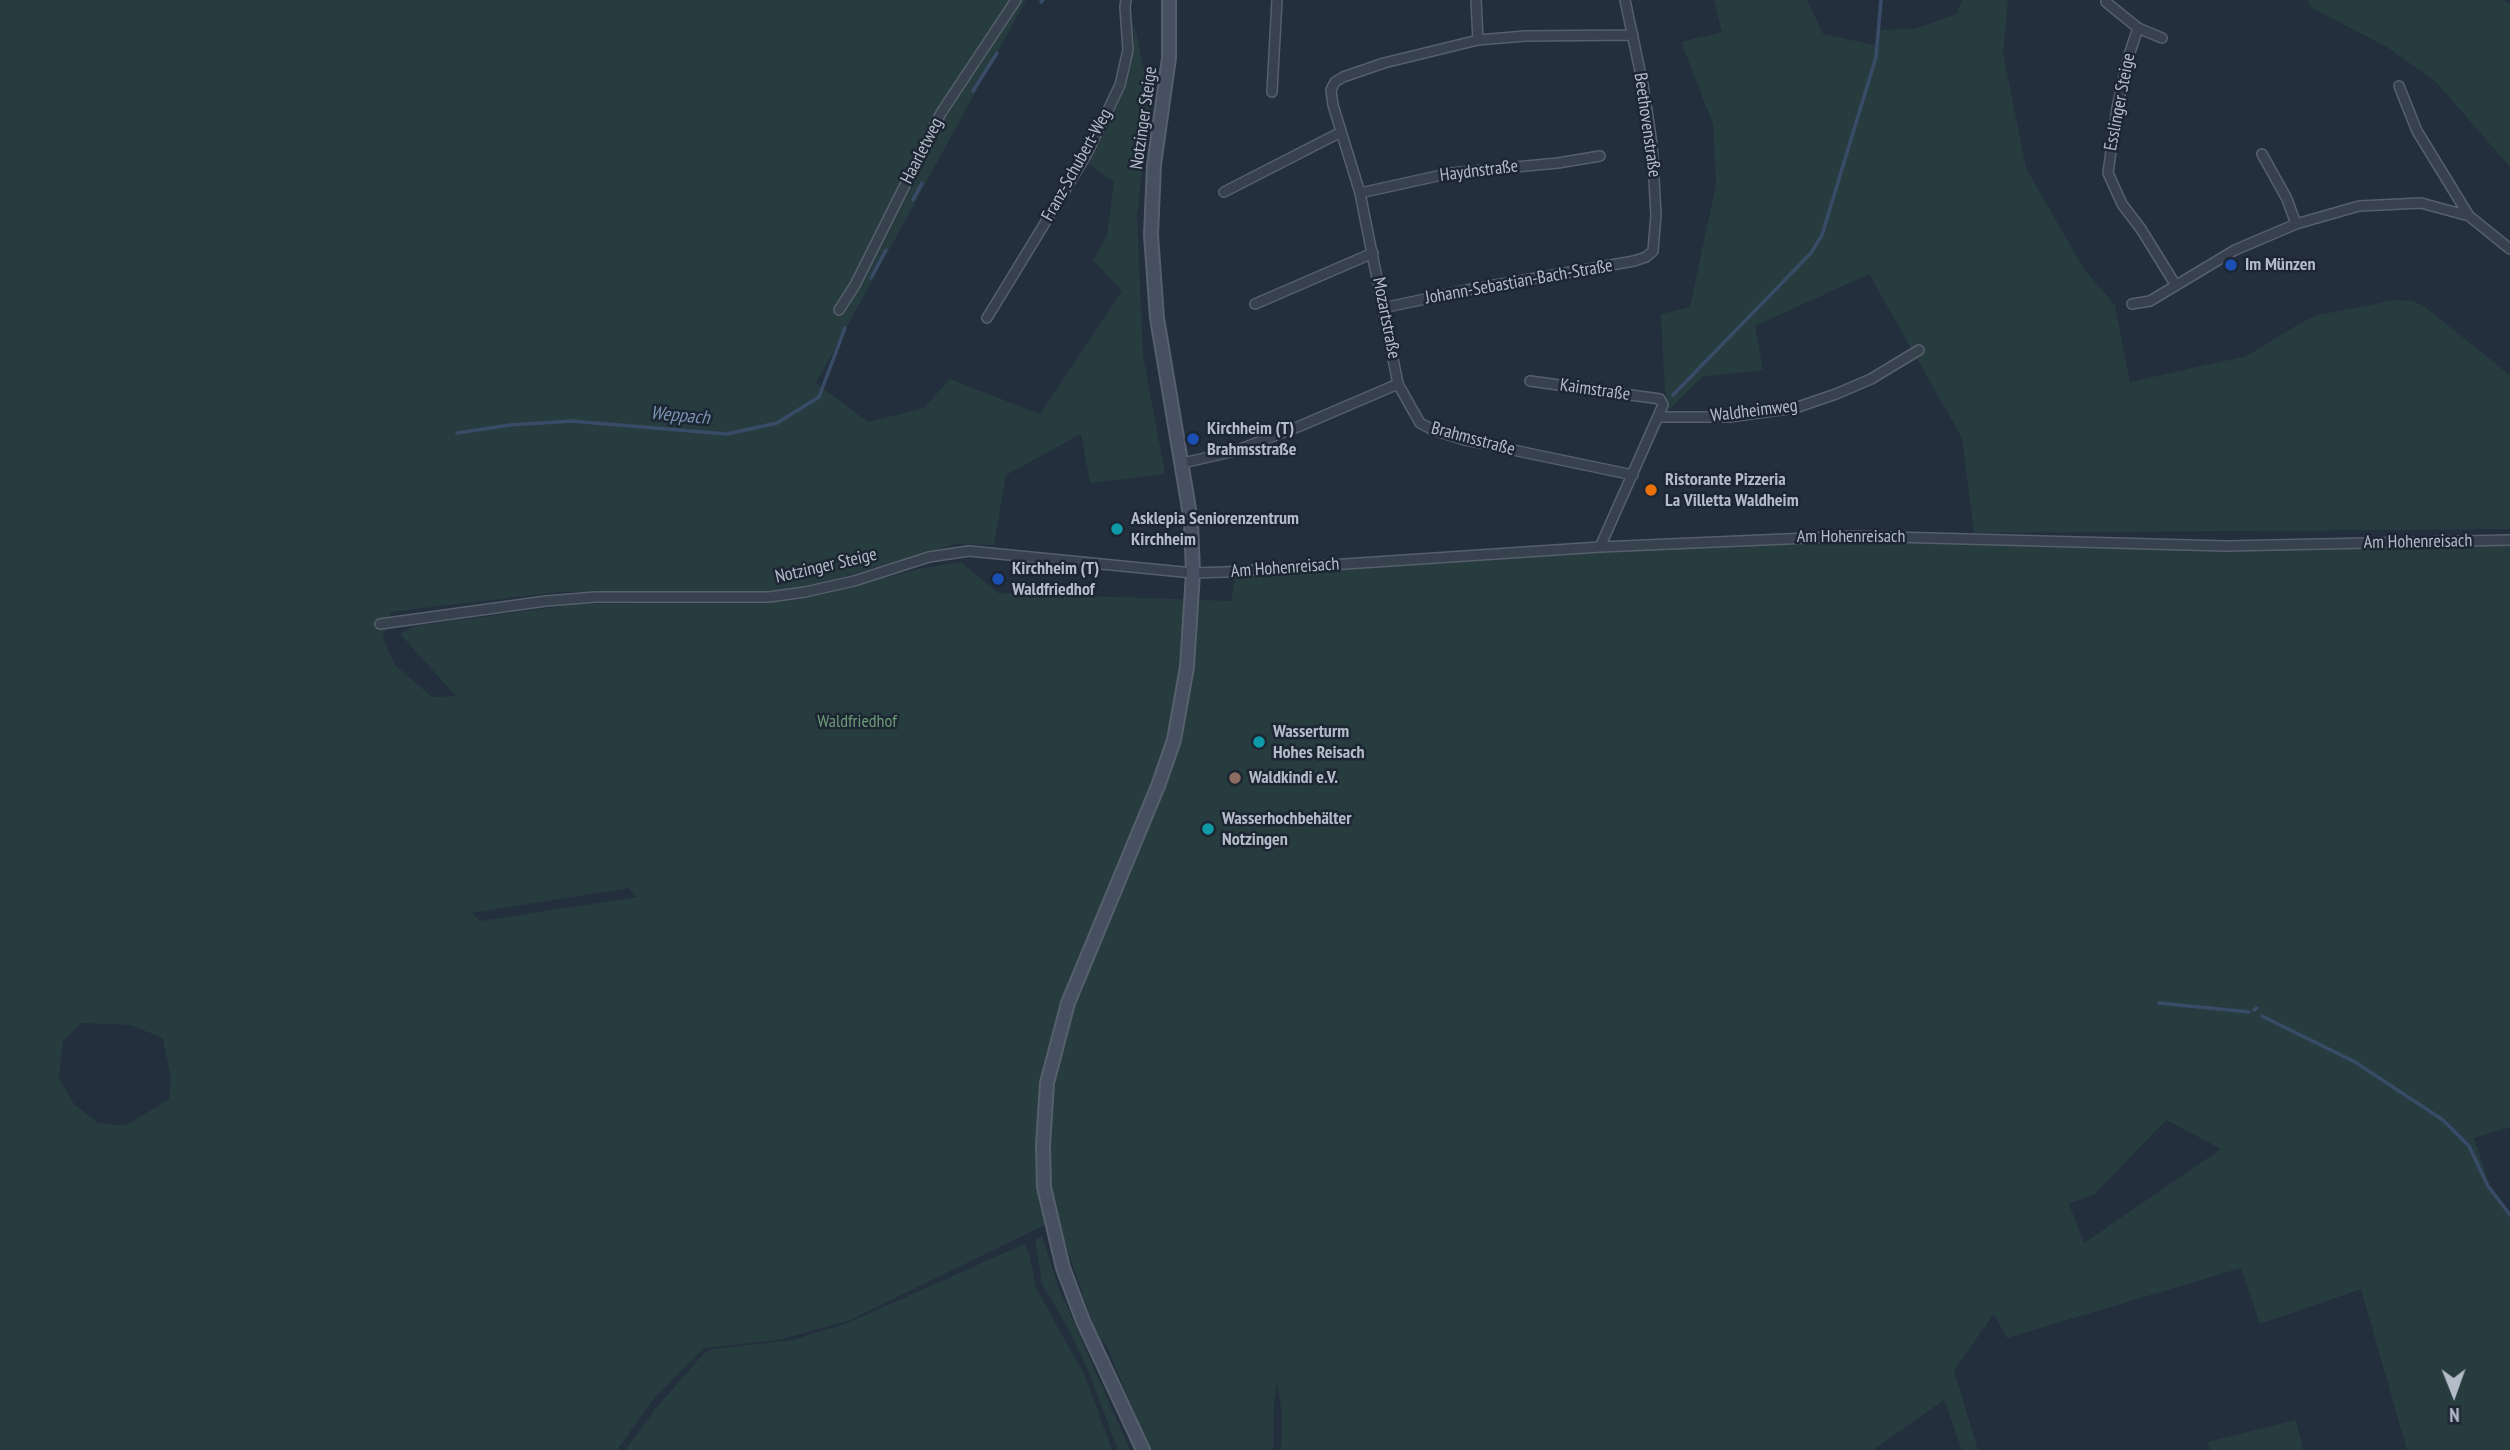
<!DOCTYPE html>
<html>
<head>
<meta charset="utf-8">
<style>
	body { margin:0 }
	#map { position:relative; width:2510px; height:1450px; overflow:hidden; background:#242f3e; font-family:"PT Sans Narrow",sans-serif }
	canvas { display:block }
	.north { position:absolute; left:2419px; top:1359px; width:70px; height:70px; -webkit-text-stroke:5px #1d2633; paint-order:stroke; rotate:179deg; font-size:19px; font-weight:700; line-height:28px; text-align:center; color:#b4bcc9 }
	.north::after { content:''; display:block; margin:auto; width:24px; height:32px; background:#b4bcc9; clip-path:polygon(50% 0,100% 100%,50% 72%,0 100%) }
</style>
</head>
<body>
<div id="map">
<canvas width="2510" height="1450"></canvas>
<div class="north">N</div>
</div>
<script>
const ctx = document.querySelector('canvas').getContext('2d');
ctx.lineJoin = 'round';
function fillPath(path, color) { ctx.fillStyle = color; ctx.fill(path, 'evenodd'); }
const toPath = rows => new Path2D(rows.map(r => 'M' + r).join(''));
function strokePath(path, color, width, dash) { ctx.strokeStyle = color; ctx.lineWidth = width; ctx.lineCap = dash ? 'butt' : 'round'; ctx.setLineDash(dash || []); ctx.stroke(path); }
function write(font, color, halo, rows, align = 'center') {
  ctx.font = font + ' "PT Sans Narrow",sans-serif'; ctx.lineWidth = 5; ctx.setLineDash([]); ctx.textBaseline = 'middle'; ctx.strokeStyle = halo; ctx.fillStyle = color; for (const [text, x, y, turn = 0] of rows) {
    ctx.save(); ctx.translate(x, y); ctx.rotate((+turn || 0) * Math.PI / 180); ctx.textAlign = isNaN(turn) ? turn : align; if (halo) ctx.strokeText(text, 0, 0); ctx.fillText(text, 0, 0); ctx.restore();
  }
}
fillPath(toPath([
	[0,0,1026,0,816,383,868,422,924,408,950,379,1040,414,1122,291,1093,260,1107,236,1114,182,1089,164,1108,127,1125,83,1134,45,1134,22,1145,75,1152,87,1137,216,1143,355,1165,474,1090,483,1081,434,1006,475,994,545,956,544,791,592,559,592,391,612,383,638,395,665,432,697,456,696,400,634,415,626,577,604,797,600,923,568,961,562,998,593,1231,601,1235,577,1766,539,2177,550,2510,544,2510,1127,2474,1138,2493,1196,2510,1213,2510,1450,2407,1450,2361,1289,2260,1324,2241,1268,2007,1338,1994,1314,1954,1370,1978,1450,1962,1450,1944,1400,1873,1450,1281,1450,1282,1414,1277,1381,1274,1404,1273,1450,1149,1450,1107,1346,1097,1335,1057,1219,850,1320,779,1340,704,1348,655,1397,617,1450,0,1450],
	[629,888,637,897,480,921,472,913],
	[81,1023,130,1025,163,1038,171,1078,169,1099,125,1126,98,1123,74,1104,59,1079,63,1041],
	[2166,1120,2221,1149,2084,1243,2069,1204,2095,1194],
	[1714,0,1807,0,1823,34,1879,46,1880,30,1914,29,1957,14,1962,0,2008,0,2003,53,2026,168,2084,269,2115,305,2130,382,2247,356,2304,321,2318,315,2396,300,2410,301,2421,304,2510,375,2510,529,1974,533,1962,438,1869,274,1755,326,1763,370,1702,377,1669,410,1665,391,1661,314,1690,307,1716,184,1713,124,1681,42,1722,32],
	[2307,0,2503,0,2510,4,2510,167,2436,82,2387,47,2312,8],
	[1042,1236,1058,1286,1130,1450,1118,1450,1088,1370,1069,1330,1042,1284,1035,1240],
	[1024,1244,1029,1253,1036,1288,1085,1376,1112,1450,625,1450,656,1408,705,1352,713,1349,792,1340,848,1323],
	[2296,1420,2303,1450,2210,1450,2208,1442]
]), '#263c3f');
strokePath(toPath([
	[1041,2,1043,0],
	[973,91,997,53],
	[913,200,922,183],
	[871,278,886,250],
	[1673,395,1811,253,1822,235,1876,57,1881,0],
	[457,433,510,425,571,421,727,434,777,423,819,397,845,328],
	[2159,1003,2249,1012],
	[2254,1010,2257,1008],
	[2262,1016,2355,1062,2443,1120,2469,1146,2488,1186,2510,1215]
]), '#394c67', 3.5);
const street = toPath([
	[1476,0,1478,40],
	[2106,2,2138,28,2162,38],
	[2138,28,2129,55,2117,108,2108,173,2122,204,2141,229,2175,284],
	[2399,86,2417,131,2469,216,2510,249],
	[1272,92,1277,0],
	[2262,154,2287,199,2296,224],
	[1224,192,1341,132],
	[1360,193,1451,173,1558,163,1600,156],
	[1255,304,1373,253],
	[2132,304,2150,301,2235,250,2296,224,2359,206,2421,203,2469,216],
	[1383,308,1467,290,1634,261,1646,257,1653,251,1656,215,1652,144,1643,85,1625,0],
	[839,310,855,285,941,113,1016,0],
	[987,318,1087,154,1120,85,1128,50,1125,7,1126,0],
	[1530,381,1660,399,1663,405,1600,547],
	[1398,384,1360,193,1333,105,1331,90,1335,82,1343,77,1384,63,1478,40,1525,36,1633,35],
	[1659,417,1729,417,1795,408,1836,394,1871,379,1919,350],
	[1183,463,1235,451,1300,426,1398,384,1420,423,1433,430,1465,440,1633,475],
	[380,624,546,601,596,597,769,597,805,592,854,581,929,557,969,551,1193,573,1225,572,1600,547,1855,536,2226,546,2510,540]
]);
const secondary = toPath([
	[1143,1450,1083,1321,1063,1268,1044,1187,1043,1146,1047,1083,1068,1003,1158,786,1174,740,1187,667,1193,573,1191,521,1157,318,1151,235,1154,165,1169,58,1169,0]
]);
strokePath(street, '#565f6c', 12);
strokePath(secondary, '#565f6c', 16);
strokePath(street, '#38414e', 9);
strokePath(secondary, '#465061', 12);
for (const [x, y, r, color] of [
	[2231,265,7,"#1a4fb4"],
	[1193,439,7,"#1a4fb4"],
	[1651,490,7,"#e8710a"],
	[1117,529,7,"#0f9aa8"],
	[998,579,7,"#1a4fb4"],
	[1259,742,7,"#0f9aa8"],
	[1235,778,7,"#8d6e63"],
	[1208,829,7,"#0f9aa8"]
]) { const dot = new Path2D(); dot.arc(x, y, r, 0, 2 * Math.PI); ctx.fillStyle = color; ctx.fill(dot); strokePath(dot, '#1d2633', 2.5); }
write('18px', '#b4bcc9', '#1d2633', [
	["Esslinger Steige",2120,102,-79],
	["Notzinger Steige",1144,118,-82],
	["Beethovenstraße",1647,125,82],
	["Haarletweg",922,151,-63],
	["Franz-Schubert-Weg",1077,165,-61],
	["Haydnstraße",1479,171,-7],
	["Johann-Sebastian-Bach-Straße",1519,282,-10],
	["Mozartstraße",1386,318,79],
	["Kaimstraße",1595,390,8],
	["Waldheimweg",1754,411,-7],
	["Brahmsstraße",1473,439,15],
	["Am Hohenreisach",1851,537],
	["Am Hohenreisach",2418,542,-1],
	["Notzinger Steige",826,566,-13],
	["Am Hohenreisach",1285,568,-4]
]);
write('bold 18px', '#b4bcc9', '#1d2633', [
	["Im Münzen",2245,265],
	["Kirchheim (T)",1207,429],
	["Brahmsstraße",1207,450],
	["Ristorante Pizzeria",1665,480],
	["La Villetta Waldheim",1665,501],
	["Asklepia Seniorenzentrum",1131,519],
	["Kirchheim",1131,540],
	["Kirchheim (T)",1012,569],
	["Waldfriedhof",1012,590],
	["Wasserturm",1273,732],
	["Hohes Reisach",1273,753],
	["Waldkindi e.V.",1249,778],
	["Wasserhochbehälter",1222,819],
	["Notzingen",1222,840]
], 'left');
write('18px', '#6b9a76', '#1d2633', [
	["Waldfriedhof",857,722]
]);
write('italic 19px', '#7c92b1', '#1d2633', [
	["Weppach",680,416,5]
]);
</script>
</body>
</html>
